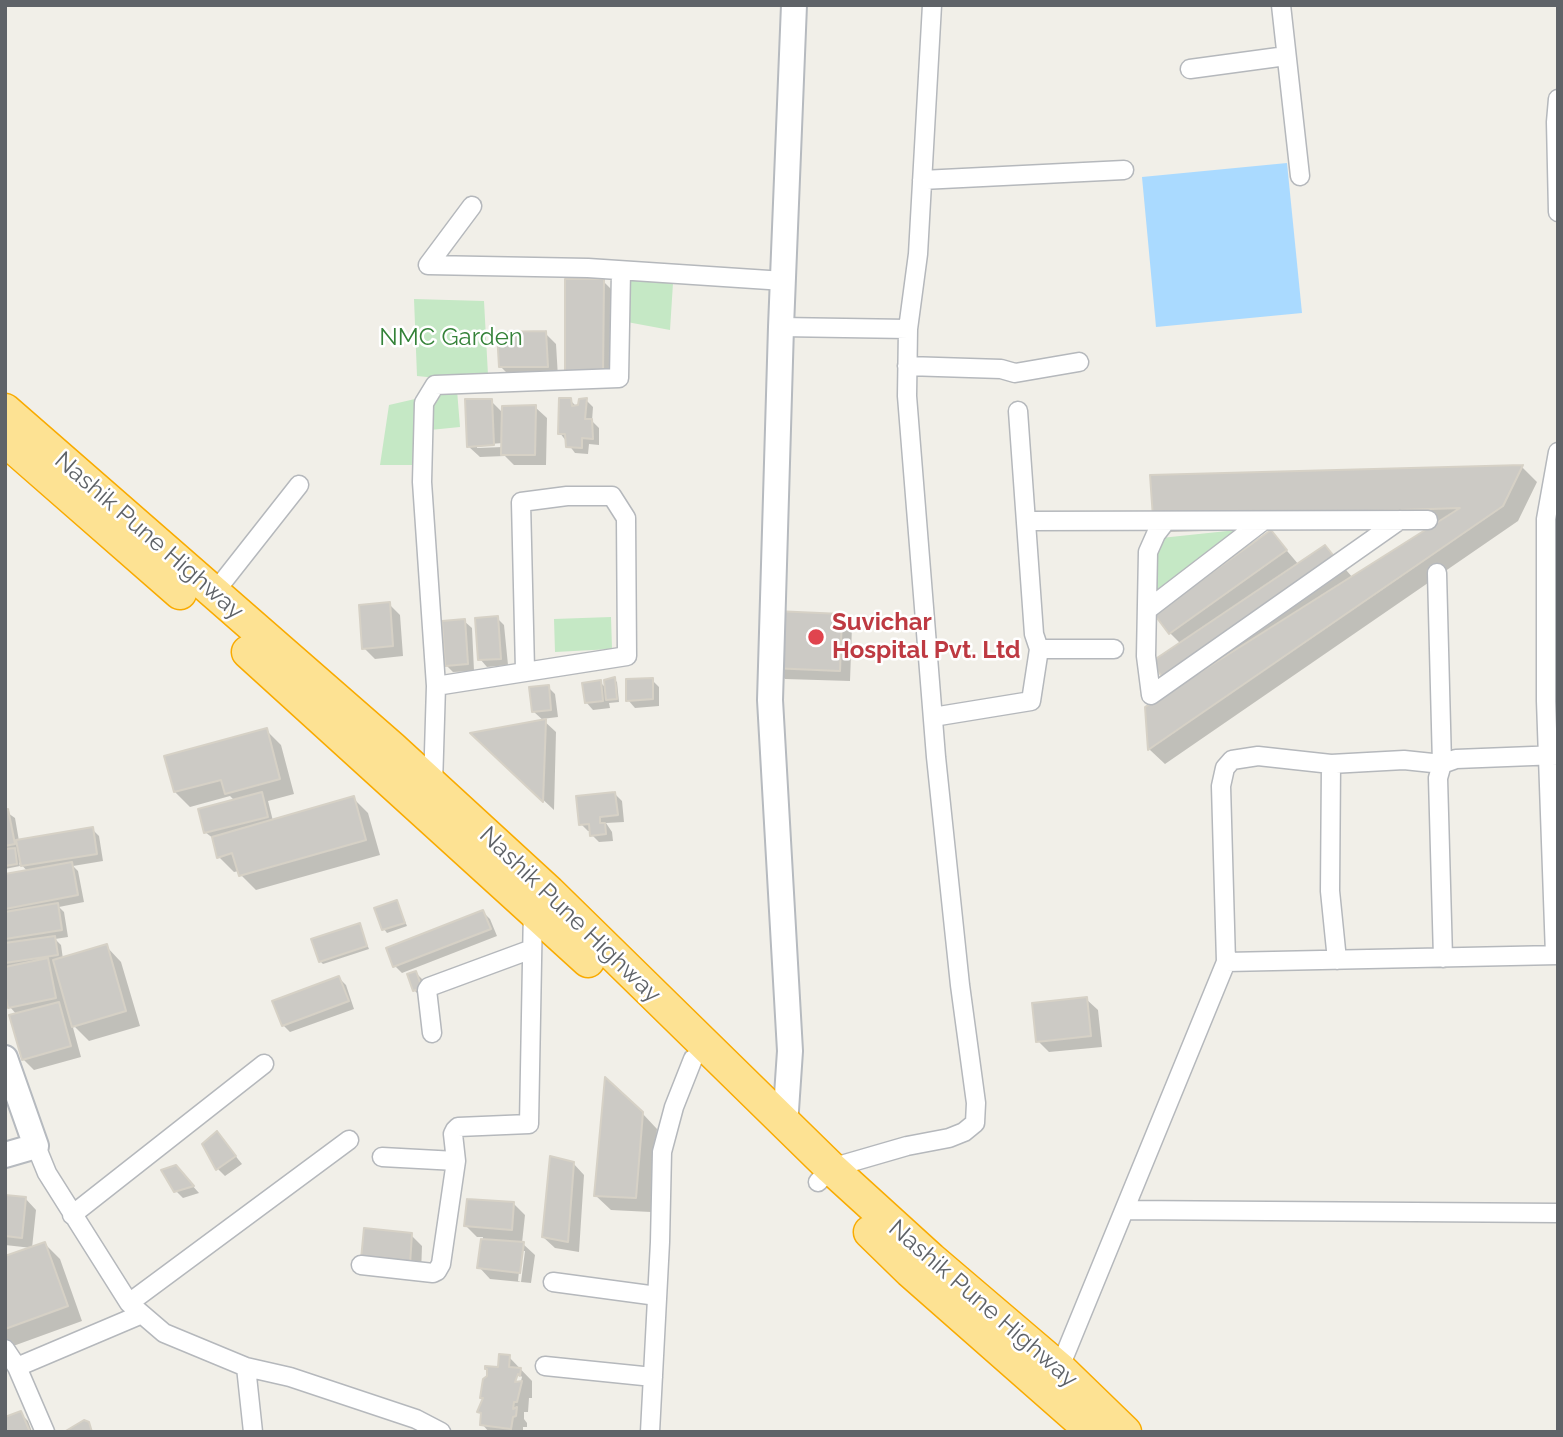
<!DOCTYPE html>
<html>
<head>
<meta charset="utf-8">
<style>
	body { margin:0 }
	#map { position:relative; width:1563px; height:1437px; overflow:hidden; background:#f1efe8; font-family:Raleway,sans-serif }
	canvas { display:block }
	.frame { position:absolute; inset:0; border:7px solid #5f6368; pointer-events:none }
</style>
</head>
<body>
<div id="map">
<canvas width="1563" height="1437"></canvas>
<div class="frame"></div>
</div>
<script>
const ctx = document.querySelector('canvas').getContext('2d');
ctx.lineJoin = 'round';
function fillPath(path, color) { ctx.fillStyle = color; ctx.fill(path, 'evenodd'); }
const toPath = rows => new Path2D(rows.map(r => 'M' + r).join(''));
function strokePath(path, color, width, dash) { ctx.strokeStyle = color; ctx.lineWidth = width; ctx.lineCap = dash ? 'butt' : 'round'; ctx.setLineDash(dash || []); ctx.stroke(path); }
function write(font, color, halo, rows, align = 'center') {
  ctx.font = font + ' Raleway,sans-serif'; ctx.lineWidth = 5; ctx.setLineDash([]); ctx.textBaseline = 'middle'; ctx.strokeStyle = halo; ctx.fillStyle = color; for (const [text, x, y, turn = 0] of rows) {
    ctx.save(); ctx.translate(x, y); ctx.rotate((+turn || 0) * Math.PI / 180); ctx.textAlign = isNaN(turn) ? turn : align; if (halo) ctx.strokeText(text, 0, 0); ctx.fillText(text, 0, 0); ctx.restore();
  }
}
fillPath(toPath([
	[626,280,673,283,670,330,627,322],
	[414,299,484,301,488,375,437,378,417,376],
	[457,390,460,427,430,430,429,406,439,393],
	[415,399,418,465,380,465,389,405],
	[1246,529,1148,599,1154,545,1161,538],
	[611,617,612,649,555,652,554,619]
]), '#c5e8c5');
fillPath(toPath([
	[1287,163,1302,313,1156,327,1142,177]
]), '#aadaff');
fillPath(toPath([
	[603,281,614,292,614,383,578,383],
	[545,333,556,344,558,377,512,378,501,367],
	[570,400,577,407,586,400,593,407,592,421,599,428,599,445,589,444,588,454,575,453,560,433],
	[491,401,503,413,535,407,547,418,546,465,514,465,505,456,480,457,468,446],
	[503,443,503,447,477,448,477,445],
	[1522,467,1537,482,1518,521,1165,764,1150,750,1146,708,1176,689,1181,644,1170,633,1271,532,1299,565,1340,563,1353,578,1439,524,1170,532,1155,517,1152,477],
	[389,604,400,615,403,656,375,659,364,648],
	[841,615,852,626,850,681,785,679,774,668],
	[497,618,504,625,508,665,487,667,480,659],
	[464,621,472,628,474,671,453,672,446,665],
	[614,679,617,682,619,702,609,703,610,708,593,710,586,702,600,682,606,688],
	[652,680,659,687,659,706,635,708,628,700],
	[548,687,555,694,558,717,542,719,556,732,554,810,484,744,544,721,534,712],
	[266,730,281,745,294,794,268,801,273,821,353,798,368,813,380,855,256,890,241,875,239,871,234,872,219,857,214,839,205,832,235,801,230,796,190,807,175,792],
	[615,794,622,801,624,822,606,823,612,832,613,841,599,842,592,835,591,831,588,831,581,824],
	[5,811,15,818,19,841,92,829,99,836,103,861,73,866,78,871,84,902,59,907,64,912,68,937,55,939,61,945,63,959,106,946,121,962,140,1026,89,1041,72,1024,81,1057,34,1070,23,1059,17,1015,10,1007,9,968,5,964,5,876,28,872,19,862,20,866,5,869],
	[397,902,407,926,387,933,384,929],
	[483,912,490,919,497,936,402,973,395,966],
	[359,925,369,949,323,964,320,961],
	[416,973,423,980,428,995,421,997,414,990],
	[339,978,346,985,354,1009,290,1032,283,1025],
	[1086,999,1098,1010,1102,1047,1049,1052,1038,1041],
	[642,1113,657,1129,651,1212,611,1210,595,1195],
	[217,1133,242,1164,225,1176,218,1169,204,1144],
	[573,1163,584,1175,579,1252,555,1248,543,1237],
	[183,1175,199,1193,183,1198,176,1191],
	[5,1197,25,1198,36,1210,32,1248,5,1245],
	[513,1203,525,1215,522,1243,535,1255,531,1283,490,1279,479,1267,483,1237,477,1237,466,1226],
	[521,1251,525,1251,521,1282,518,1281],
	[411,1235,422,1246,421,1274,374,1269],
	[45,1244,60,1259,82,1321,5,1349,5,1258],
	[509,1357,532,1381,532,1398,529,1398,528,1412,524,1412,524,1419,527,1423,527,1427,523,1427,523,1432,489,1432,482,1424,483,1415,479,1412,484,1400,482,1397,489,1368,499,1369],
	[517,1372,522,1377,520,1385,513,1383],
	[21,1414,28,1421,32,1432,5,1432]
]), '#0003');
const building = toPath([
	[565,279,604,279,603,373,565,373,565,279],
	[546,331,548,367,499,367,497,332,546,331],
	[559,398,571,398,572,406,578,405,579,399,587,398,585,419,592,419,593,439,582,438,582,448,566,447,565,434,558,434,559,398],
	[465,399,492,399,494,445,467,447,465,399],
	[536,405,535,455,501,455,502,406,536,405],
	[1523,465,1503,506,1148,750,1145,707,1460,508,1153,518,1150,475,1523,465],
	[1271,530,1287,550,1169,634,1154,614,1271,530],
	[1325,545,1337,560,1164,679,1151,662,1325,545],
	[390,602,393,646,362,649,359,605,390,602],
	[775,611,842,614,840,671,772,668,775,611],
	[498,616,501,659,478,660,475,618,498,616],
	[465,619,468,664,445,666,442,621,465,619],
	[615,677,617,699,606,700,604,680,615,677],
	[653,678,653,699,626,701,626,679,653,678],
	[601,680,603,701,585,703,582,683,601,680],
	[549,685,551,710,532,712,529,687,549,685],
	[546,719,543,802,470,733,546,719],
	[267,728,280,779,225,794,221,780,174,792,164,756,267,728],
	[262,792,268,817,204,833,198,809,262,792],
	[615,792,618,815,600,817,600,823,605,823,606,834,590,836,589,824,579,825,576,796,615,792],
	[354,796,366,840,239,876,232,853,217,858,212,837,354,796],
	[8,809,15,844,5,846,5,810,8,809],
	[93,827,97,854,21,866,16,840,93,827],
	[15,848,17,864,5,866,5,849,15,848],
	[72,862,78,895,5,909,5,874,72,862],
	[397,900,405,923,382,930,374,908,397,900],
	[58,903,62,930,5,939,5,912,58,903],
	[483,910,491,929,393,967,386,948,483,910],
	[360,923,367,946,319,962,311,939,360,923],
	[55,936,58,955,5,963,5,943,55,936],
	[107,944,126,1011,72,1027,53,960,107,944],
	[48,958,56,998,8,1008,5,993,5,967,48,958],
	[416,971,422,988,413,991,407,974,416,971],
	[339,976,349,1001,282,1026,272,1001,339,976],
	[1087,997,1091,1036,1036,1042,1032,1003,1087,997],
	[59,1002,71,1046,22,1060,9,1015,59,1002],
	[605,1077,643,1112,636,1198,594,1196,605,1077],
	[217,1131,236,1156,216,1170,202,1144,217,1131],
	[550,1156,574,1162,568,1242,542,1237,550,1156],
	[176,1165,194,1186,174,1192,161,1170,176,1165],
	[5,1195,26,1197,22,1238,5,1236,5,1195],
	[467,1199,514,1202,512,1230,464,1226,467,1199],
	[364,1228,412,1233,410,1264,361,1259,364,1228],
	[481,1239,524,1242,520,1273,477,1268,481,1239],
	[45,1242,68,1306,5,1329,5,1256,45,1242],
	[499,1354,510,1355,509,1367,521,1368,520,1376,518,1374,515,1382,522,1381,517,1402,514,1402,513,1409,517,1407,516,1416,513,1417,511,1429,480,1425,481,1413,477,1412,483,1398,480,1398,483,1379,487,1376,487,1369,485,1369,485,1366,498,1367,499,1354],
	[21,1411,30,1432,5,1432,5,1417,21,1411],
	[84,1420,89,1422,92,1432,64,1432,84,1420]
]);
fillPath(building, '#cccac5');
strokePath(building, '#d6d1c6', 2);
const street = toPath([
	[1281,5,1300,176],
	[1190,69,1286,56],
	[1558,99,1556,122,1558,212],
	[922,180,1124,170],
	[472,206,428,265,588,268,784,281],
	[781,327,908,329,907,396,936,757,960,985,976,1103,975,1123,964,1132,949,1138,907,1146,831,1168,818,1182],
	[908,329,918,254,932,5],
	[907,366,1001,369,1015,373,1079,362],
	[1027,521,1428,520],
	[1166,521,1156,534,1148,552,1146,656,1151,695,1400,520],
	[214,593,299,485],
	[1147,610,1263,521],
	[1039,649,1114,649],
	[436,686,627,656,626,518,612,496,567,496,521,502,525,670],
	[933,717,1031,701,1039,649,1034,634,1018,411],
	[1331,764,1330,891,1337,960],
	[433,785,436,686,422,482,424,403,435,385,619,378,621,271],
	[1555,955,1546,701,1546,519,1558,452],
	[1443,958,1438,778,1442,764,1456,759,1558,755],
	[1226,962,1221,786,1225,768,1232,760,1258,756,1331,764,1404,760,1442,764,1437,573],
	[432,1033,427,990,429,987,532,949],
	[36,1146,47,1173,129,1303,164,1333,246,1367,290,1377,416,1419,441,1432],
	[382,1157,456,1161],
	[1125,1210,1558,1213],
	[72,1215,264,1064],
	[361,1265,433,1273,437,1271,441,1264,456,1161,453,1134,455,1130,458,1127,529,1124,533,908],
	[553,1282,657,1296],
	[129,1303,349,1140],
	[5,1349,17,1367],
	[545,1366,653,1377],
	[246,1367,253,1432],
	[1057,1374,1226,962,1558,955],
	[45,1432,17,1367,142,1314],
	[650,1432,660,1242,662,1152,674,1107,693,1059]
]);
const secondary = toPath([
	[5,1058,36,1146,5,1155],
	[785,1125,790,1051,770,700,781,327,794,5]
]);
const highway = toPath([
	[5,410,391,747,549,892,831,1168,931,1259,1060,1369,1125,1432],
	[5,440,180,593],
	[248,652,588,961],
	[870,1232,910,1271,1093,1432]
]);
strokePath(street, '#b5b8bc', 21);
strokePath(secondary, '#b6babf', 28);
strokePath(highway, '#f9ab00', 35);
strokePath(street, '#fff', 18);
strokePath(secondary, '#fff', 24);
strokePath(highway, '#fde293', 32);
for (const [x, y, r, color] of [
	[816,637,9,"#e0444e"]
]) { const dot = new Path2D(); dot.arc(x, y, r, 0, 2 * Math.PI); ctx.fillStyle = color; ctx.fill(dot); strokePath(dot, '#fff', 2.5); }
write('24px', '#348238', '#fff', [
	["NMC Garden",451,338]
]);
write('24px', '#5f6368', '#fff', [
	["Nashik Pune Highway",149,536,41],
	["Nashik Pune Highway",570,915,44],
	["Nashik Pune Highway",983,1304,41]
]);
write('bold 24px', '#be3a42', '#fff', [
	["Suvichar",832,623],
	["Hospital Pvt. Ltd",832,651]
], 'left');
</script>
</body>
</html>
